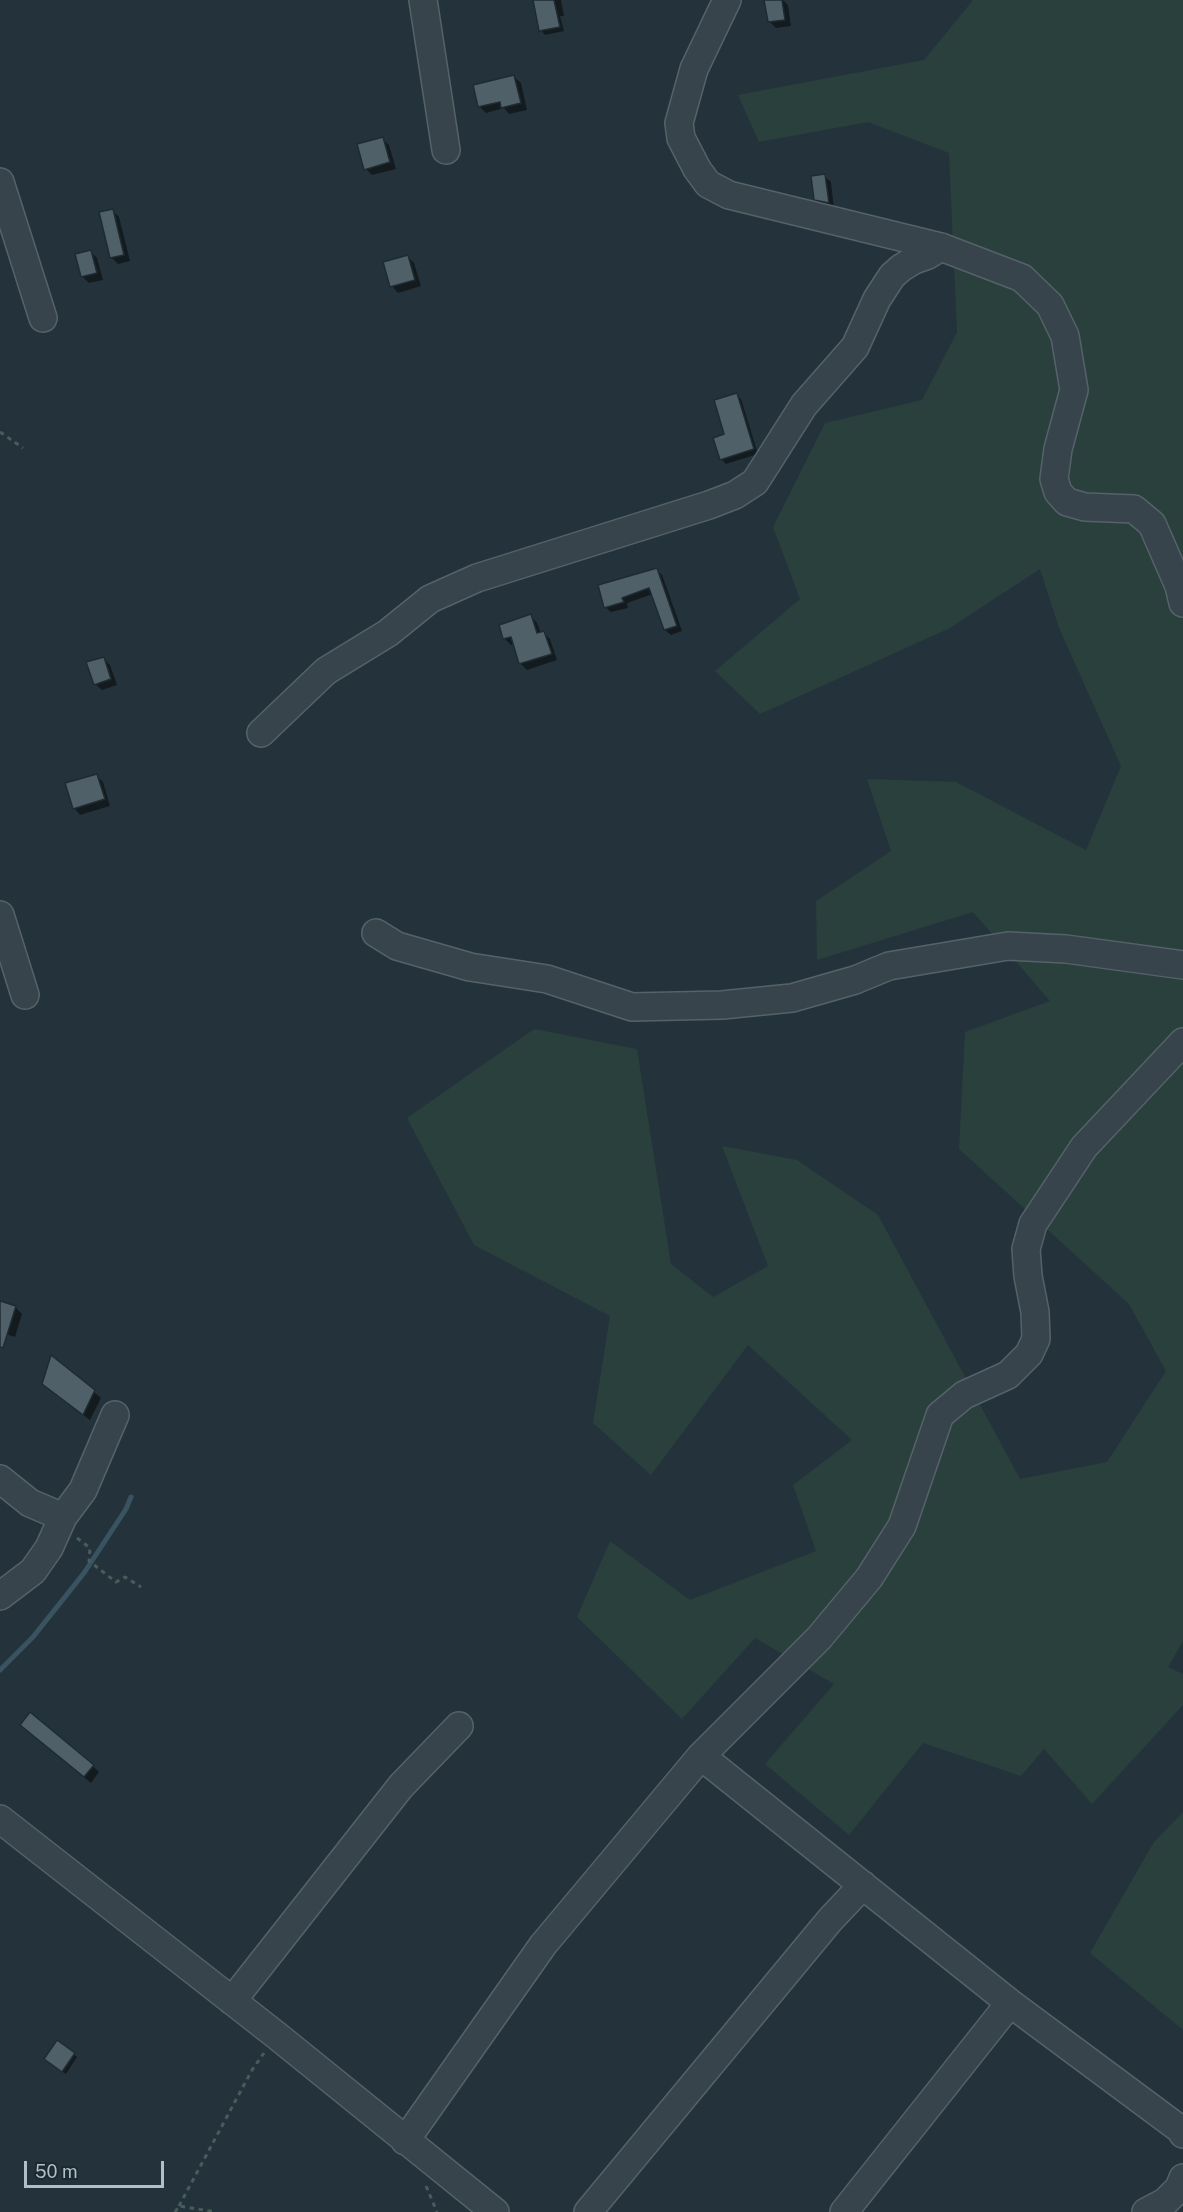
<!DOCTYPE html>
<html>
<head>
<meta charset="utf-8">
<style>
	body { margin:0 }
	#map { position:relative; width:1183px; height:2212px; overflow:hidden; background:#24333b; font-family:"Public Sans",sans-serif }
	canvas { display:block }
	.scale { position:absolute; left:24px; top:2161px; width:140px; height:27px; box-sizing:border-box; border:3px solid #b3bfc7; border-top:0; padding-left:8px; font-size:18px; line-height:21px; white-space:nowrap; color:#b3bfc7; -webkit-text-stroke:4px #1d2930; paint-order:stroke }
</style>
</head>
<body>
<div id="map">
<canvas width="1183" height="2212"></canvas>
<div class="scale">50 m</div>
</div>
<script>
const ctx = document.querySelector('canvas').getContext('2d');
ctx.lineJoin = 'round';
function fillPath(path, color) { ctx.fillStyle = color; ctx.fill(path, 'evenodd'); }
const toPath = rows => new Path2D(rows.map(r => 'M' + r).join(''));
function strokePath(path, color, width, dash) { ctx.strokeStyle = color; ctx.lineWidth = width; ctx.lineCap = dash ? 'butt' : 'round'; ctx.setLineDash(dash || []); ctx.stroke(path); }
fillPath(toPath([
	[973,0,1183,0,1183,1641,1168,1667,1183,1674,1183,1705,1092,1804,1044,1749,1021,1776,923,1743,849,1835,765,1764,834,1684,755,1638,682,1719,577,1617,610,1541,690,1600,816,1551,793,1485,852,1440,748,1345,651,1475,593,1423,610,1316,474,1245,407,1118,534,1029,637,1049,671,1264,713,1297,768,1266,722,1146,797,1160,878,1215,1020,1479,1107,1462,1166,1371,1129,1304,959,1149,965,1032,1050,1001,973,912,817,960,816,901,891,851,867,779,956,782,1086,850,1121,766,1059,628,1040,569,950,628,760,714,715,671,800,599,773,527,825,423,922,400,957,332,949,153,868,122,759,142,738,95,924,60],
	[1183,1812,1183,2030,1090,1953,1154,1842]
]), '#29403c');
fillPath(toPath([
	[533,0,561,0,564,16,560,16,564,31,545,35,541,30],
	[769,0,783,0,788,5,791,26,776,28,770,22],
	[514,77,521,83,527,110,509,114,504,108,486,113,479,106],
	[382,139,389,145,396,169,372,175,366,169],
	[824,176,831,182,834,209,822,206,816,199],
	[113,211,119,217,130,261,118,264,111,257],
	[91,252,97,258,103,280,89,283,83,277,77,255],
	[408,257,414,263,421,286,398,293,392,286],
	[736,394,741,399,758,454,726,464,721,459],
	[656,570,662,575,682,631,671,635,665,630,653,594,627,603,628,608,611,612,605,607],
	[531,616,537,623,541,633,544,633,550,639,557,660,527,670,520,663,515,644,511,645,505,639,500,626],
	[103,658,110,665,117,685,102,690,95,684],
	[96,775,103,782,110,806,80,815,74,808],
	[0,1302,16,1308,22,1314,15,1337,0,1332],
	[43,1384,94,1392,101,1398,90,1420],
	[28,1731,93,1766,99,1772,91,1783],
	[57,2042,77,2057,66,2074,48,2062]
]), '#0007');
strokePath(toPath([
	[0,1670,33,1637,84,1573,126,1509,131,1497]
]), '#395361', 5);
const building = toPath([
	[533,0,554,0,560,27,539,31,533,0],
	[764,0,782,0,785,20,768,22,764,0],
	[514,75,521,103,501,108,500,102,478,107,473,85,514,75],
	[383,137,390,162,364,170,357,144,383,137],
	[825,174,829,203,814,200,811,176,825,174],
	[113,209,124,255,110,258,99,212,113,209],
	[91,250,97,273,81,277,75,254,91,250],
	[408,255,415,280,390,287,383,262,408,255],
	[737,393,754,449,720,460,713,438,724,434,714,400,737,393],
	[657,568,677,626,664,630,649,588,622,598,624,602,604,608,598,585,657,568],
	[531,614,537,633,544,631,552,654,519,664,511,637,503,639,499,625,531,614],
	[104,657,111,679,94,685,86,662,104,657],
	[97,774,105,799,73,809,65,783,97,774],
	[0,1301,16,1306,3,1348,0,1347,0,1301],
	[51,1355,95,1390,83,1415,42,1384,51,1355],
	[30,1712,94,1765,84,1777,20,1725,30,1712],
	[57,2040,75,2053,62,2072,44,2059,57,2040]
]);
fillPath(building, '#4f6069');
strokePath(building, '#1f2b32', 1.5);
const minor = toPath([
	[423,0,446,150],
	[727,0,694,69,679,123,681,138,697,169,708,184,729,195,941,247,1022,278,1050,305,1065,336,1074,390,1058,449,1054,479,1058,492,1067,502,1085,507,1134,509,1152,524,1179,586,1183,603],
	[0,182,43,318],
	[261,733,326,671,388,633,430,599,477,578,709,505,735,495,755,482,804,405,855,347,877,299,892,276,901,268,914,260,928,255,941,247],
	[0,915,25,995],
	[376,933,397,946,470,967,547,979,632,1007,722,1005,792,998,855,980,889,966,1008,946,1066,949,1183,965],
	[0,1479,30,1503,63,1517],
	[0,1596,33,1571,49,1548,63,1517,83,1490,115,1415],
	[701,1756,1010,2003,1181,2130,1183,2134],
	[0,1819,276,2035,495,2212],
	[232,2001,401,1786,459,1726],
	[405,2141,543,1945,701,1756,819,1638,869,1578,902,1526,940,1415,964,1395,1008,1375,1029,1354,1036,1339,1035,1312,1028,1276,1026,1249,1033,1224,1084,1147,1183,1042],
	[588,2212,830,1920,863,1885],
	[844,2212,1010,2003],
	[1146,2212,1165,2202,1179,2188,1183,2178]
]);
strokePath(minor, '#566269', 30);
strokePath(toPath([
	[0,432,23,448],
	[77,1538,90,1548,89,1561,116,1582,125,1577,141,1587],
	[426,2186,437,2212],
	[179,2206,252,2070,264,2053],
	[175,2212,179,2206,216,2212]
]), '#485d5a', 3, [4.5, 4.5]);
strokePath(minor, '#38444b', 27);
</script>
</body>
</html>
